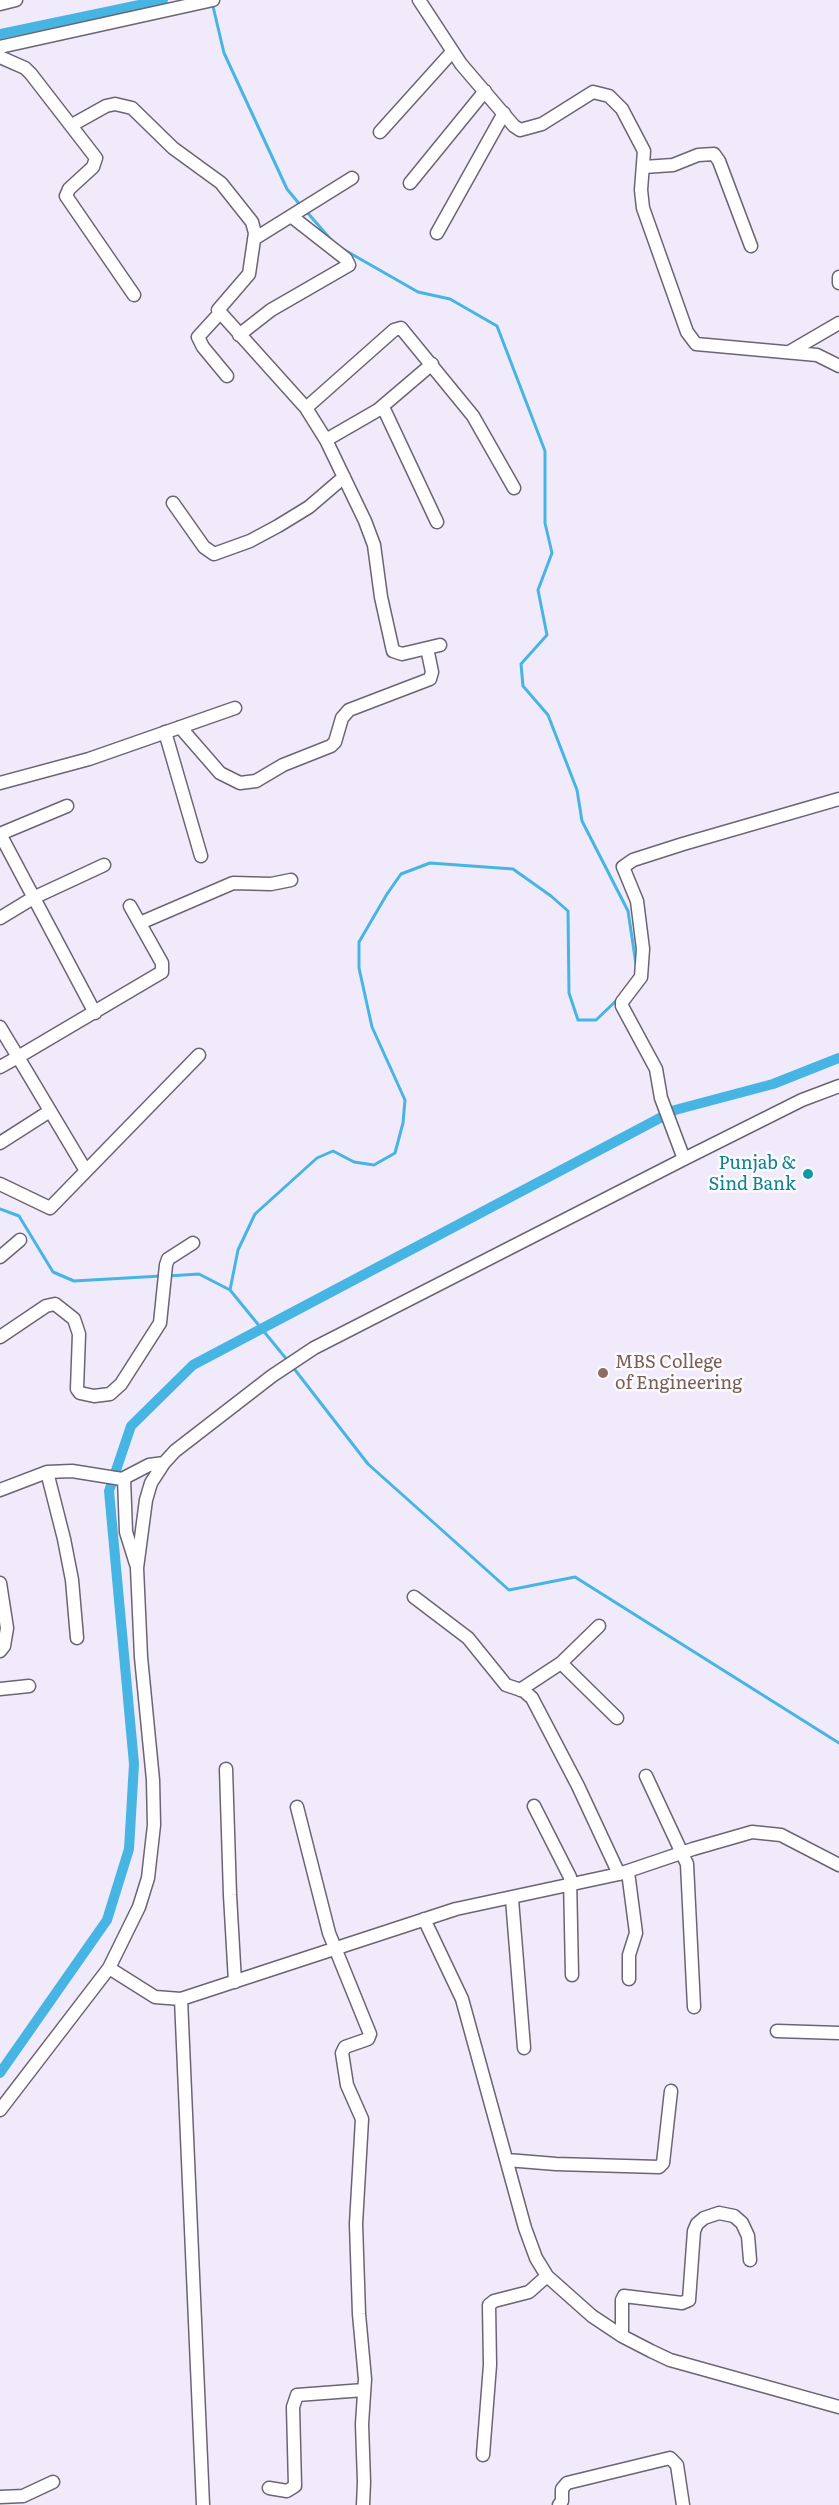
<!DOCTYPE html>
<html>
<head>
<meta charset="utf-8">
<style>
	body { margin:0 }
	canvas { display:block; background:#f1eafb }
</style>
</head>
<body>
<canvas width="839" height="2505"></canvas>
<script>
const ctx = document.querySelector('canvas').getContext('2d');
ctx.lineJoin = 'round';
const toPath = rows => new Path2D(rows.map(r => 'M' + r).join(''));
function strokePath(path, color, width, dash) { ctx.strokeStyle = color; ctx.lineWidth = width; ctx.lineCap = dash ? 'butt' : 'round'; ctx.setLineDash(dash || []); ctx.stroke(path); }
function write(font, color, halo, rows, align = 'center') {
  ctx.font = font + ' Literata,serif'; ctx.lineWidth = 5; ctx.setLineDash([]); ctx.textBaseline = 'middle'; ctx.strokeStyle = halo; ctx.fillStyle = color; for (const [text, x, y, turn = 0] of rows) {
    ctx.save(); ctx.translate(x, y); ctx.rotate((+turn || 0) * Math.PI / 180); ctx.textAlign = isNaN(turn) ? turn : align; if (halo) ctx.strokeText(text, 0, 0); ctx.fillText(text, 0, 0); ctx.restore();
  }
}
strokePath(toPath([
	[212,2,224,53,287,189,301,206],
	[306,211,333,242],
	[341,248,418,292,450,299,497,326,545,451,545,523,552,553,538,590,547,635,521,664,523,686,548,715,577,790,582,821,628,911,636,964],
	[0,1209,19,1216,53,1272,74,1281,161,1276],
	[168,1276,199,1274,230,1290,288,1361],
	[230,1290,238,1250,255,1214,317,1158,333,1151,354,1162,374,1165,395,1153,403,1123,405,1100,372,1027,359,968,359,942,387,894,401,874,430,863,513,869,551,896,568,911,569,993,578,1020,596,1020,618,999],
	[292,1366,368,1464,509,1590,575,1577,839,1743]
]), '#46b5e3', 3);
strokePath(toPath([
	[0,34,163,0],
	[0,2073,107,1920,129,1849,134,1764,109,1491,131,1426,193,1365,675,1110,773,1084,839,1058]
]), '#46b5e3', 10);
const minor = toPath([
	[419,0,461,64,514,126,520,130,542,124,593,92,609,96,622,109,644,151,641,190,643,208,687,332,696,344,817,355,839,366],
	[0,4,16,0],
	[0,47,213,0],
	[0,57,25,68,31,74,96,158,93,167,69,189,66,196,134,295],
	[72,125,106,106,115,104,132,108,173,148,221,183,252,222,255,233,249,274,218,310,306,408,326,440,365,521,374,545,381,597,393,651,402,654,440,645],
	[380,132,452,52],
	[644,167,673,165,698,155,714,154,719,161,751,246],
	[410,183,485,91],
	[437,233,504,113],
	[254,239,352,178],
	[839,277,839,283],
	[219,314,198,337,203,347,227,376],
	[239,335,271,310,349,265,346,259,291,216],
	[791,351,839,323],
	[383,407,437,522],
	[306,408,394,330,401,328,473,416,514,488],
	[326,440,378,410,432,364],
	[173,503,204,547,214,554,250,541,278,526,309,507,344,477],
	[180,727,220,773,240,783,256,781,283,765,331,746,335,742,342,718,349,710,430,679,432,672,427,648],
	[165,732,201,856],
	[0,783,89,759,235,708],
	[0,834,95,1013],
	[0,834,67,806],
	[0,918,33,898,104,865],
	[140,923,233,883,271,884,291,880],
	[0,1027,18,1057,0,1067],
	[0,1143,50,1111],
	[684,1159,661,1098,656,1069,622,1006,622,1002,641,977,643,949,637,901,623,867,633,860,683,844,839,799],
	[86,1171,18,1057,162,972,162,963,130,906],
	[0,1184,50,1208,199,1055],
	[0,1257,20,1240],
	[0,1337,46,1306,55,1304,74,1319,79,1334,77,1389,80,1393,94,1396,110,1394,121,1384,160,1323,166,1265,168,1259,193,1243],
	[47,1472,64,1539,72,1580,77,1638],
	[124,1478,126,1532,136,1564],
	[0,1490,47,1472,72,1471,122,1479,149,1465,164,1463],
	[0,1583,7,1628,4,1646,0,1651],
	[414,1597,468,1638,506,1685,524,1691,532,1698,578,1786,619,1874],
	[561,1663,617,1718],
	[0,1689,29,1686],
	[520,1690,561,1663,599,1626],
	[226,1769,230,1895,235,1982],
	[646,1776,687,1864,694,2007],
	[534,1806,570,1877,572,1975],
	[297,1807,329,1933,370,2034,368,2039,345,2047,342,2053,347,2085,362,2119,356,2224,359,2314,365,2379,362,2424,364,2482,363,2505],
	[628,1872,636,1933,629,1955,629,1979],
	[512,1899,524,2048],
	[424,1919,462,1999,525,2228,536,2258,547,2276,592,2316,622,2336,651,2351,670,2360,839,2407],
	[109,1968,155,1997,181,1999,456,1909,619,1874,693,1849,752,1832,781,1835,839,1865],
	[181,1999,203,2505],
	[777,2031,839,2033],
	[0,2110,109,1968,139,1907,148,1878,154,1825,153,1780,141,1657,137,1568,146,1500,151,1483,164,1463,175,1451,272,1376,314,1348,684,1159,802,1100,839,1086],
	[507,2160,556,2164,659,2167,663,2163,671,2091],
	[622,2336,622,2300,624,2296,682,2303,689,2300,694,2231,697,2224,704,2218,719,2213,734,2216,742,2223,748,2236,750,2260],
	[483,2455,490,2365,489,2305,494,2301,529,2292,547,2276],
	[269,2488,287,2491,295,2486,293,2407,297,2395,364,2390],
	[0,2497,23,2496,53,2482],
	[559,2505,562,2501,562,2489,567,2483,670,2458,677,2465,683,2505]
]);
strokePath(minor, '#6b6573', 15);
strokePath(minor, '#fff', 12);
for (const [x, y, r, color] of [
	[808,1174,6,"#0f9aa8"],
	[603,1373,6,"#8d6e63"]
]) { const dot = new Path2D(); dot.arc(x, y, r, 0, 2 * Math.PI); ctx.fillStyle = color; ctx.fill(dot); strokePath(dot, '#fbfafd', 2); }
write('18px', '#0d838f', '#fbfafd', [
	["Punjab &",796,1164],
	["Sind Bank",796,1185]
], 'right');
write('18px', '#785e54', '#fbfafd', [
	["MBS College",615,1363],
	["of Engineering",615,1384]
], 'left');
</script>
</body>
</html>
